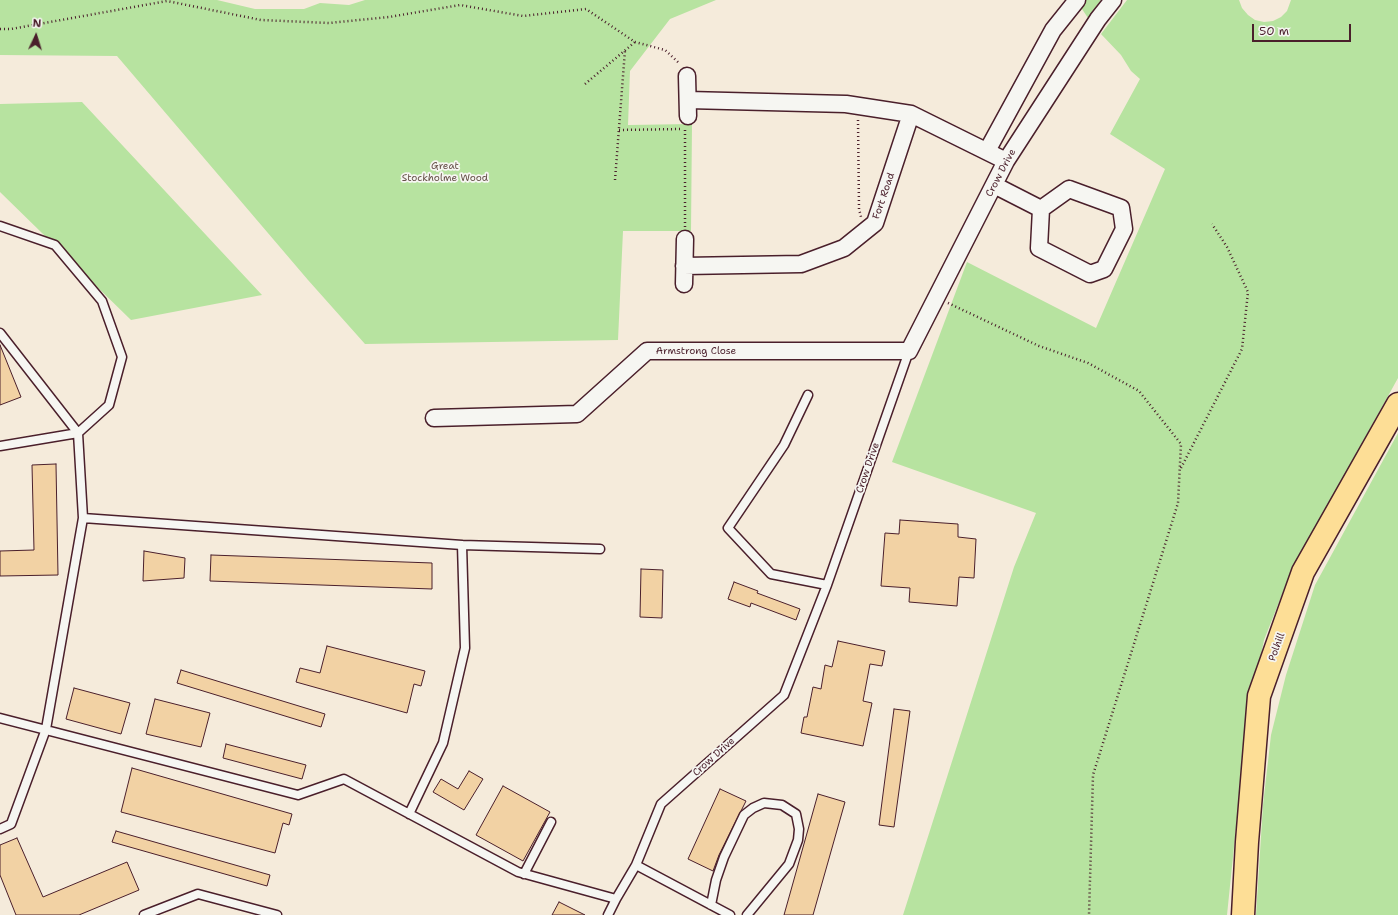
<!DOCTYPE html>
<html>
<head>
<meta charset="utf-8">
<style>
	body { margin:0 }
	#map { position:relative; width:1398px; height:915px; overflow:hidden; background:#f5ebdb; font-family:"Shantell Sans",sans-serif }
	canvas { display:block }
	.north { position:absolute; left:16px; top:16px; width:40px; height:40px; -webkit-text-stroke:3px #f6f6f2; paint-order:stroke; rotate:4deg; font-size:11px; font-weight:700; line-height:16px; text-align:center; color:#4a1f2b }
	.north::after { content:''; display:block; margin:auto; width:14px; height:18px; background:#4a1f2b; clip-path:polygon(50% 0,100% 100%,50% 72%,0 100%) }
	.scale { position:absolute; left:1252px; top:24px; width:99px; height:18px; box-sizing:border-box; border:2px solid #4a1f2b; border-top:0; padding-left:5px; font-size:12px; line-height:14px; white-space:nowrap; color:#4a1f2b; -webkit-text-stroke:3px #f6f6f2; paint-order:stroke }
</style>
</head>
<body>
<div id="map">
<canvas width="1398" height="915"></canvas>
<div class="north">N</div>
<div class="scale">50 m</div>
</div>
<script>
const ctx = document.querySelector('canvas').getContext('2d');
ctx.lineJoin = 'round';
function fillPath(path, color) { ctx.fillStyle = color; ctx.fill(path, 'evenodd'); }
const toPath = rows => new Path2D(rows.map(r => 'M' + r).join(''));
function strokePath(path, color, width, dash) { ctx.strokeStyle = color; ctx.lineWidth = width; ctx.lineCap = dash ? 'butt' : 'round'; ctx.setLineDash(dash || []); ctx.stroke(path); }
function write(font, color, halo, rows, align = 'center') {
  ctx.font = font + ' "Shantell Sans",sans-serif'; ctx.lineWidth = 3.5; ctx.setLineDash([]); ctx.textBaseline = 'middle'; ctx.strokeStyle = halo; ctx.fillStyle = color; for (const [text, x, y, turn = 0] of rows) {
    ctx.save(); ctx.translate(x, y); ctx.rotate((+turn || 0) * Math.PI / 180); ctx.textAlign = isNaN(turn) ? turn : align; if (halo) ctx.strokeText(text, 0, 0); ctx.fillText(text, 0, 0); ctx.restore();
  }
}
fillPath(toPath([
	[0,0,217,0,255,9,304,9,320,3,349,5,365,0,716,0,670,19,630,71,628,125,692,124,691,231,623,231,618,340,365,344,308,280,117,56,0,55],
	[1076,0,1101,0,1088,18],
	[1127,0,1239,0,1242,8,1248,15,1255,20,1264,22,1273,21,1281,17,1287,11,1291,0,1398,0,1398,378,1340,483,1294,564,1264,640,1246,730,1227,915,903,915,1014,567,1036,513,892,462,967,262,1096,328,1165,169,1110,134,1140,79,1131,71,1121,55,1101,34],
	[82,102,262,295,131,320,0,192,0,104],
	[1398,433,1398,915,1256,915,1263,805,1271,735,1286,675,1315,585]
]), '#b7e3a0');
const building = toPath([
	[0,345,21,397,0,405,0,345],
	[56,464,58,575,0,576,0,551,34,550,32,465,56,464],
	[900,520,958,524,958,537,976,539,974,578,959,577,957,606,909,602,910,588,881,586,885,533,899,534,900,520],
	[144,551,185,558,184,578,143,581,144,551],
	[211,555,432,563,432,589,210,581,211,555],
	[641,569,663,570,662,618,640,617,641,569],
	[734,582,758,591,757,593,800,609,796,620,751,603,750,607,728,599,734,582],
	[838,641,885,651,882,666,870,664,863,701,872,703,863,746,801,733,804,717,807,717,813,687,821,689,825,665,832,667,838,641],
	[327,646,425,671,421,686,414,684,407,713,296,682,300,668,320,673,327,646],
	[181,670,325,714,321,727,177,683,181,670],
	[74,688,130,703,121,734,66,719,74,688],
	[155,699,210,713,201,747,146,734,155,699],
	[894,709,910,711,894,827,879,825,894,709],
	[226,744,306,765,302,779,223,758,226,744],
	[132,768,292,814,289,825,283,823,275,853,121,812,132,768],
	[469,771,483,779,464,810,433,792,441,779,458,789,469,771],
	[503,786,550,812,523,861,476,835,503,786],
	[720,789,746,801,719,855,713,871,688,859,720,789],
	[818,794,845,802,813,915,784,915,818,794],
	[116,831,270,875,267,886,112,842,116,831],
	[17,838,43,897,127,862,139,890,79,915,16,915,0,875,0,845,17,838],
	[559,902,585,915,552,915,559,902]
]);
fillPath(building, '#f2d2a4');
strokePath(building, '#4a1f2b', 1);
const service = toPath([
	[0,226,55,245,102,301,122,357,109,405,78,433,83,518,46,729,11,824,0,829],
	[0,333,78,433,0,446],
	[808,395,784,445,728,528,771,574,827,585],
	[83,518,462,545],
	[0,718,298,795,344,779,518,872,616,899],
	[409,814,443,743,465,648,462,545,600,549],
	[636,865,730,915],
	[524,874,551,822],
	[711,905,716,880,724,857,744,815,753,808,764,803,782,805,796,814,799,829,798,840,789,864,747,915],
	[144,915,198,894,277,915],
	[608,915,616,899,636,865,661,804,784,695,827,585,909,351]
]);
const minor = toPath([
	[687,76,688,116],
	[688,100,846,104,911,114,1006,161],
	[987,151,1053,30,1077,0],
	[994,185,1041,209],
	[1069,189,1121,208,1124,229,1104,269,1090,274,1039,248,1041,209,1069,189],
	[684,266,801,264,844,248,875,223,911,114],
	[684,284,685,239],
	[434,418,577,414,647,351,909,351,1006,161,1098,19,1113,0]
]);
const primary = toPath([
	[1243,915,1247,842,1259,696,1303,572,1398,404]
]);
strokePath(service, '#4a1f2b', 11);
strokePath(minor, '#4a1f2b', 19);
strokePath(primary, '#4a1f2b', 25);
strokePath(toPath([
	[0,29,11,29,167,1,261,20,329,23,389,17,460,5,523,16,586,9,635,42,665,50,680,64],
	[585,84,635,42],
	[858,120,859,209,861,217],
	[619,130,682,129],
	[615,180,625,50],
	[685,227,685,130],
	[948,303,1039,346,1088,363,1139,391,1181,444,1178,503,1093,775,1089,915],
	[1181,468,1242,349,1248,292,1227,247,1212,224]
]), '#4a1f2b', 2.5, [1, 3]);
strokePath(service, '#f6f6f2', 8);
strokePath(minor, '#f6f6f2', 16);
strokePath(primary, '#fdde96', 22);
write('10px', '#655048', '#f6f6f2', [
	["Great",445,166],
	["Stockholme Wood",445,178]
]);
write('10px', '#4a1f2b', '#f6f6f2', [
	["Crow Drive",1001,173,-62],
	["Fort Road",884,196,-71],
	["Armstrong Close",696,351],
	["Crow Drive",868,468,-71],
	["Polhill",1277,647,-70],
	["Crow Drive",714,757,-42]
]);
</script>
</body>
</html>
